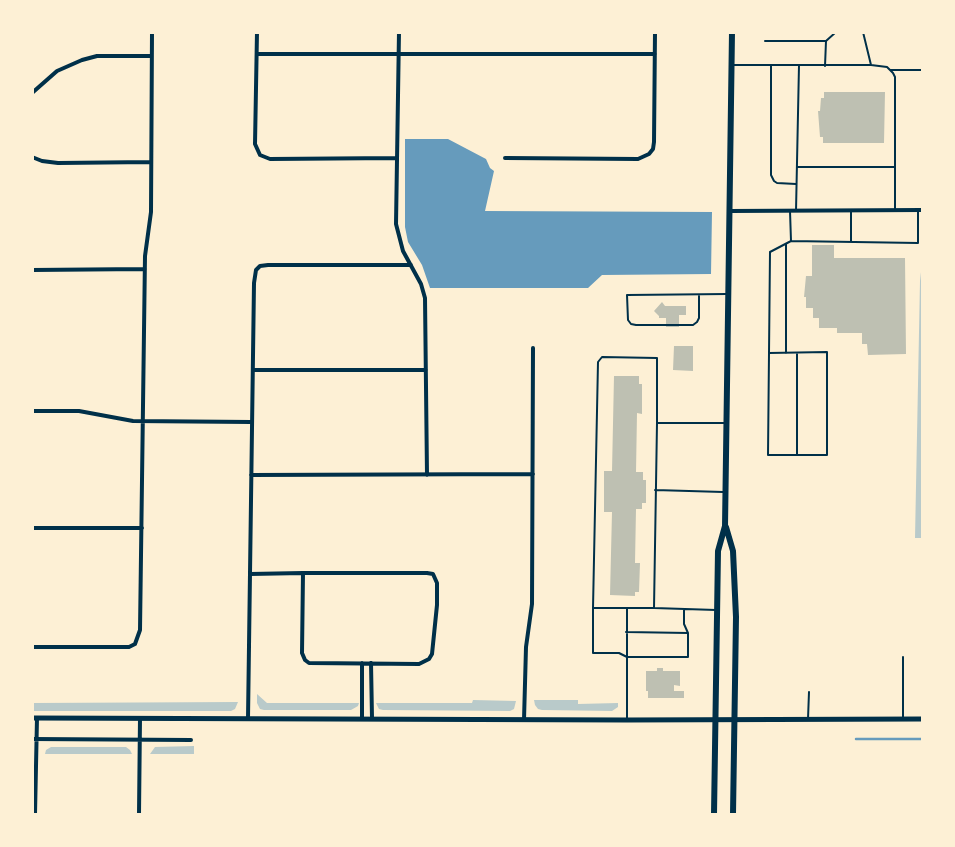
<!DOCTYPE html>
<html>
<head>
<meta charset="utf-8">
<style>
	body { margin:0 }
	#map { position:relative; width:955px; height:847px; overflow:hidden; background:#fdf0d5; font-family:Poppins,sans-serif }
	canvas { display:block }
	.frame { position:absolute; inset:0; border:34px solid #fdf0d5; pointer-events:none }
</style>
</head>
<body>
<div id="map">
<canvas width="955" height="847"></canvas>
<div class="frame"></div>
</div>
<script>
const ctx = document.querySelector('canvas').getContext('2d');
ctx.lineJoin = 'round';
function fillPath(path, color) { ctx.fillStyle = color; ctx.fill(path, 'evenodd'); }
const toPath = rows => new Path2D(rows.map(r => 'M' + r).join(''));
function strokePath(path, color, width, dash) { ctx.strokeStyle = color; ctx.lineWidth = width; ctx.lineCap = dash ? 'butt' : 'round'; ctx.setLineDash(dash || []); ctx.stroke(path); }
fillPath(toPath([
	[922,263,922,538,915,538,920,281],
	[257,694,267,703,359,703,358,706,351,710,264,710,260,709,257,703],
	[473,700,516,701,514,709,510,711,383,710,379,709,376,703,472,703],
	[534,700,578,700,578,704,618,703,618,707,612,711,542,710,538,709,535,705],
	[238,702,235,709,231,711,32,711,33,703],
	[194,746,194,754,150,754,155,747],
	[51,747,126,747,130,750,132,754,45,754,46,750]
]), '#b9caca');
fillPath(toPath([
	[405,139,448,139,486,159,490,168,494,171,485,211,712,212,711,274,602,275,588,288,430,288,422,265,408,242,405,227]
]), '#669bbc');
strokePath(toPath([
	[856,739,922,739]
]), '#669bbc', 2.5);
fillPath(toPath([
	[824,92,885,92,884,143,823,143,823,137,820,137,818,111,820,111,821,98,824,98],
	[812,245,834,245,834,258,905,258,906,354,868,355,867,344,862,344,862,333,837,333,837,328,819,328,819,318,813,318,813,308,806,308,806,297,804,297,806,276,812,276],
	[662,302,665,306,686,306,686,315,679,315,679,327,666,327,666,318,659,318,659,316,654,311],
	[674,346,693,346,693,371,673,370],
	[614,376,639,376,639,384,642,384,642,414,637,413,636,472,643,472,643,480,646,480,646,503,642,503,642,509,636,509,635,563,640,563,639,592,635,592,635,596,610,595,612,512,604,512,604,471,612,471],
	[657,668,663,668,663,671,680,671,680,686,674,685,674,691,684,691,684,698,648,698,648,691,646,691,646,671,657,671]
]), '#bec0b2');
strokePath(toPath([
	[863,32,871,65,887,67,893,73,895,77,895,210],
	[765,41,826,41,825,66],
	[826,41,836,32],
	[734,65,871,65],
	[771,65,771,175,774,181,777,183,796,184],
	[891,70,922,70],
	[797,167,895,167],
	[790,211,791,241,918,243,918,211],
	[796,211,799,65],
	[851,211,851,241],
	[699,295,699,318,697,322,693,325,636,325,631,324,628,320,627,295,727,294],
	[769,353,827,352,827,455,768,455,769,353,770,252,791,241],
	[786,353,786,244],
	[657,423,657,358,602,357,598,362,593,608,654,608,657,423,724,423],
	[797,455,797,353],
	[655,490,723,492],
	[593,608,593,653,619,653,627,657,688,657,688,633,684,624,684,609],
	[627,608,627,718],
	[654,608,716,610],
	[626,632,688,633],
	[903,657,903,719],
	[808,719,809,692]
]), '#003049', 2);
strokePath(toPath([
	[257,32,255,144,260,155,270,159,397,158],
	[399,32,396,224,403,251,421,284,425,298,427,475],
	[257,54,655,54],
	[32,93,57,71,82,60,97,56,151,56],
	[32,157,42,161,58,163,151,162],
	[505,158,638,159,649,154,653,149,654,142,655,32],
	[730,211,922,210],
	[32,270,145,269],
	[253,370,426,370],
	[32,411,79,411,133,421,251,422],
	[251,475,533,474],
	[32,528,142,528],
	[250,574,303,573,427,573,433,574,437,583,437,605,432,654,429,659,419,664,309,663,305,660,302,653,303,573],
	[32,647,129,647,135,644,140,630,145,256,151,212,152,32],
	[362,663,362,719],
	[371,663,372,718],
	[248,718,254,283,256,270,260,266,268,265,411,265],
	[524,720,526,647,532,604,533,348],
	[32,739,191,740],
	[35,814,37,718],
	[139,814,140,718]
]), '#003049', 4);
strokePath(toPath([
	[32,718,627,720,922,719]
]), '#003049', 5);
strokePath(toPath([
	[726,527,733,551,736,617,733,814],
	[714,814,718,551,725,526,732,32]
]), '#003049', 6);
</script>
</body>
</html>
